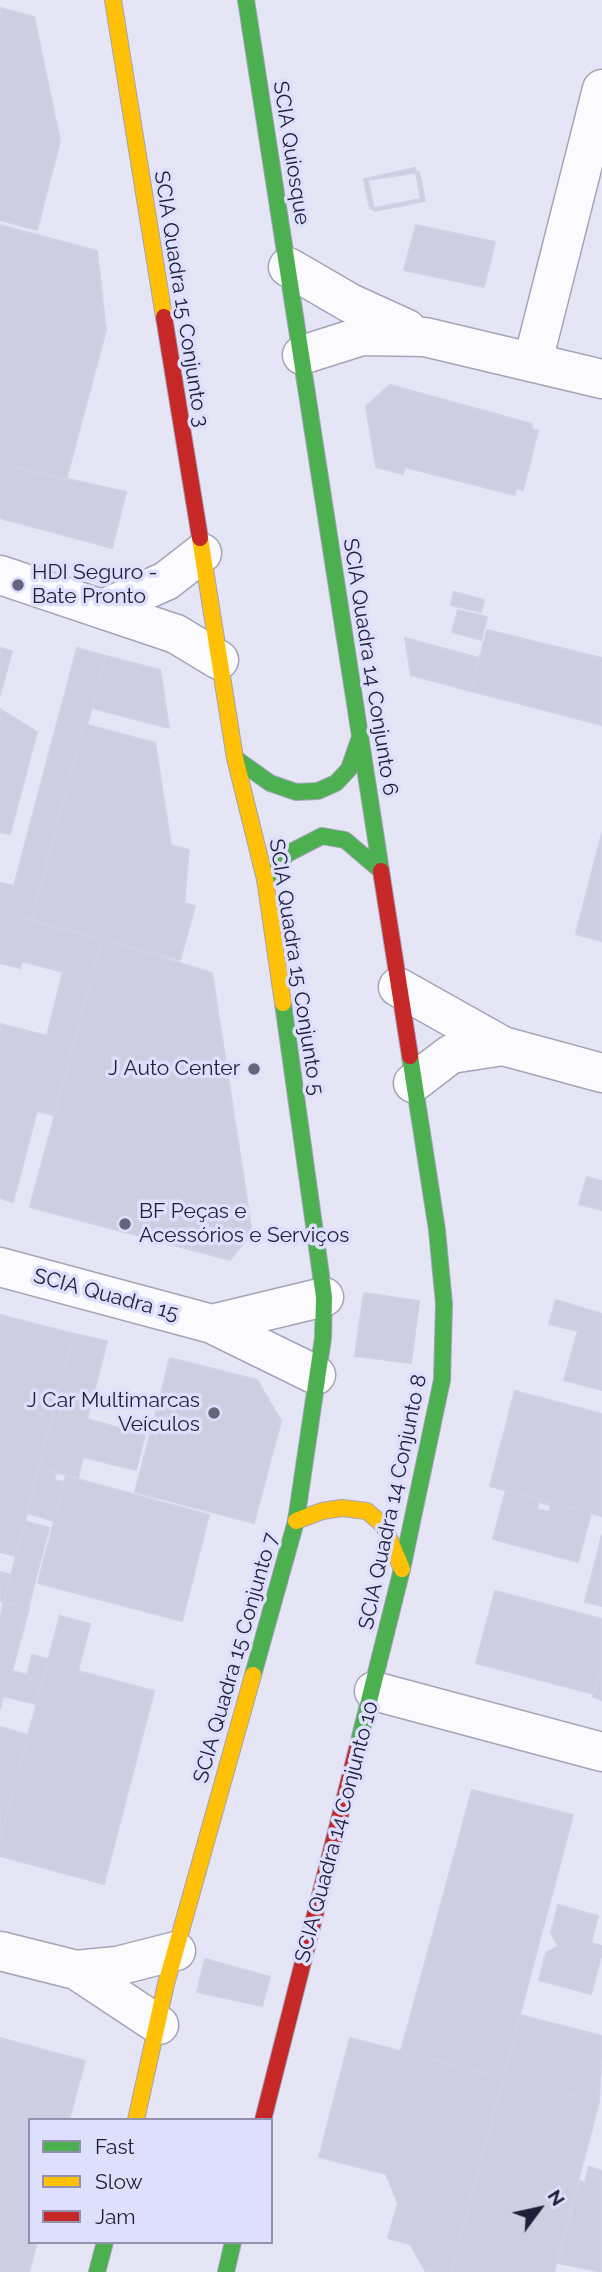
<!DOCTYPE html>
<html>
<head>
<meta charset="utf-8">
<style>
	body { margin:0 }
	#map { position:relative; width:602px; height:2272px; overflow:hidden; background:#e5e5f6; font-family:Raleway,sans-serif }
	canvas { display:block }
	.legend { position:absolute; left:28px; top:2118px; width:245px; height:126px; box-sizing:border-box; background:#dedffd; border:2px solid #9292af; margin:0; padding:9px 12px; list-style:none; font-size:21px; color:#201f3b }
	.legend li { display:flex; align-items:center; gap:14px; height:35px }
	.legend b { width:35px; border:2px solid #9292af }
	.north { position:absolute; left:504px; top:2174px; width:70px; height:70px; -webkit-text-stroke:5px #dedffd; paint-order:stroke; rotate:57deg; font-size:19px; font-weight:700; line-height:28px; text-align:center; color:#201f3b }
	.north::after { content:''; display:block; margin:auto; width:24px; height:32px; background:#201f3b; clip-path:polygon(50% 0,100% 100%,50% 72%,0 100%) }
</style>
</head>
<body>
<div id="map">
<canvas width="602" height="2272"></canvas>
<ul class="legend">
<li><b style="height:9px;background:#4caf50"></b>Fast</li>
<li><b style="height:9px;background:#ffc107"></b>Slow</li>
<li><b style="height:9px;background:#c62828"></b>Jam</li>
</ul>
<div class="north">N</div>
</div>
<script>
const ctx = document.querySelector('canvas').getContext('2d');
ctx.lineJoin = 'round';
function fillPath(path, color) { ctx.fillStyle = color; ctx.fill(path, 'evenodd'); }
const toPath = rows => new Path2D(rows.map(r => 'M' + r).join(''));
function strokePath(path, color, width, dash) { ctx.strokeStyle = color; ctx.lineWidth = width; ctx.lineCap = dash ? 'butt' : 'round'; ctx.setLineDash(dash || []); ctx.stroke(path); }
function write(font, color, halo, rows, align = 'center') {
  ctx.font = font + ' Raleway,sans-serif'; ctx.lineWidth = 7; ctx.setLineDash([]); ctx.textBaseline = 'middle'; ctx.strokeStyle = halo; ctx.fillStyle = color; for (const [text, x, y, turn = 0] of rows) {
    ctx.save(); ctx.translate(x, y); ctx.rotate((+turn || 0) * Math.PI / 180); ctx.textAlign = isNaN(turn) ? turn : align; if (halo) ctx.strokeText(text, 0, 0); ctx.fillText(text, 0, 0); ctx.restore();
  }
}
const building = toPath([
	[0,8,34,17,60,141,37,230,0,220,0,8],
	[415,168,421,199,370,209,364,179,415,168],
	[419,172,425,201,374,211,368,180,419,172],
	[0,225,97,251,106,330,0,302,0,225],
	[416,225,495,242,484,287,404,270,416,225],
	[0,302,106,330,66,480,0,464,0,302],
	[390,385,532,424,531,429,538,431,523,490,516,488,515,495,405,467,403,474,376,467,366,406,390,385],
	[0,464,126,492,112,548,0,518,0,464],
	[454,592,484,600,481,612,451,605,454,592],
	[458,610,487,617,481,640,452,632,458,610],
	[487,630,602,658,602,725,471,691,487,630],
	[405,638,479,658,471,691,411,675,405,638],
	[0,648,12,651,0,695,0,648],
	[77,648,106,656,87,725,84,724,32,920,0,912,0,883,14,886,77,648],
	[106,656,160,670,169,728,92,708,106,656],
	[0,709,37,732,10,834,0,832,0,709],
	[84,724,155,743,171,845,189,850,184,903,195,906,180,960,31,921,84,724],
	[602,833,602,941,576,934,602,833],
	[0,912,102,939,54,1115,37,1111,13,1202,0,1198,0,1024,47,1036,63,972,22,961,20,968,0,963,0,912],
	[102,939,212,973,252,1233,230,1260,30,1207,102,939],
	[587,1177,602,1181,602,1210,579,1204,587,1177],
	[364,1293,419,1301,411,1363,355,1356,364,1293],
	[556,1300,602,1314,602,1390,564,1380,578,1331,549,1324,556,1300],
	[0,1315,74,1334,16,1556,0,1552,0,1315],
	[74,1334,107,1341,87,1419,145,1435,136,1470,83,1457,78,1478,38,1468,74,1334],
	[170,1358,257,1380,281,1421,254,1523,135,1492,170,1358],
	[515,1391,602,1414,602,1516,490,1486,515,1391],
	[38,1468,57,1472,54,1480,64,1482,54,1521,27,1513,38,1468],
	[66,1476,209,1515,182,1621,38,1583,66,1476],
	[506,1490,591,1513,578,1562,493,1539,506,1490],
	[538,1502,551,1505,549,1512,537,1509,538,1502],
	[25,1521,49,1528,28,1608,4,1602,25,1521],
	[602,1535,602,1606,585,1602,602,1535],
	[0,1572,11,1575,4,1602,0,1601,0,1572],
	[495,1591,602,1619,602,1665,594,1694,476,1663,495,1591],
	[4,1602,29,1608,12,1671,27,1675,32,1655,48,1659,36,1704,3,1696,0,1709,0,1617,4,1602],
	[60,1616,90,1624,78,1671,154,1691,104,1884,0,1856,0,1840,60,1616],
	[602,1665,602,1700,593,1697,602,1665],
	[0,1727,28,1735,0,1840,0,1727],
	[472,1790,573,1815,503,2078,401,2051,472,1790],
	[558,1905,598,1916,591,1943,602,1946,602,1952,591,1994,539,1980,546,1953,558,1946,551,1933,558,1905],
	[205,1959,270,1977,262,2006,197,1992,205,1959],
	[520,2015,602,2036,599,2102,504,2077,520,2015],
	[0,2038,85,2061,69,2120,30,2120,30,2155,0,2147,0,2038],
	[350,2038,503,2078,451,2272,426,2272,410,2244,388,2238,398,2203,386,2174,319,2157,350,2038],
	[504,2077,599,2102,554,2272,451,2272,504,2077],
	[0,2147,30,2155,30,2242,37,2242,29,2272,0,2272,0,2147],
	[589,2167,602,2171,602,2272,558,2263,580,2181,585,2182,589,2167]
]);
fillPath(building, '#cecee2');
strokePath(building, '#d0d0e6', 2);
const street = toPath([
	[288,267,350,303,407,329],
	[302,355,362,336,425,337,602,379],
	[533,361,602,89],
	[0,575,176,634,219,660],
	[105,608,166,581,202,553],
	[398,987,503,1046,602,1073],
	[413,1083,451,1054,503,1046],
	[0,1267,212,1324,316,1375],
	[212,1324,324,1297],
	[374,1691,602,1752],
	[0,1951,76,1970,159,2025],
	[76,1970,117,1966,176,1951]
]);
const fast = toPath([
	[246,0,381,871],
	[235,758,270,783,296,792,318,791,336,783,349,769,359,740],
	[265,879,287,854,322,836,345,840,379,869],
	[253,1675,296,1521,323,1338,324,1297,283,1003],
	[358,1745,402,1569,442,1380,444,1304,437,1230,410,1056],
	[97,2272,105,2242],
	[226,2272,233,2242]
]);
const slow = toPath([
	[113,0,164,317],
	[200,538,235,758,265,879,283,1003],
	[296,1521,322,1511,342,1508,367,1511,384,1526,402,1569],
	[136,2120,166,1984,253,1675]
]);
const jam = toPath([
	[164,317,200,538],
	[381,871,410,1056],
	[263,2120,358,1745]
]);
strokePath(street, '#a4a4b8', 41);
strokePath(fast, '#a4a4b8', 18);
strokePath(slow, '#a4a4b8', 18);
strokePath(jam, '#a4a4b8', 18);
strokePath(street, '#fbfbfe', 38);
strokePath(fast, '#4caf50', 16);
strokePath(slow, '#ffc107', 16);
strokePath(jam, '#c62828', 16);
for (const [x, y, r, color] of [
	[18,585,7,"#65647c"],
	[254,1069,7,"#65647c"],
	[125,1224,7,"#65647c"],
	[214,1413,7,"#65647c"]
]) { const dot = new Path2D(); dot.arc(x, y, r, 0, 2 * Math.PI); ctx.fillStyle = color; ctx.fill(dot); strokePath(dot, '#dedffd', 2.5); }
write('21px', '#201f3b', '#dedffd', [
	["SCIA Quiosque",291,153,81],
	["SCIA Quadra 15 Conjunto 3",181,299,81],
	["SCIA Quadra 14 Conjunto 6",370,667,81],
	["SCIA Quadra 15 Conjunto 5",296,967,81],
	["SCIA Quadra 15",106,1295,15],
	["SCIA Quadra 14 Conjunto 8",393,1502,-78],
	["SCIA Quadra 15 Conjunto 7",236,1658,-74],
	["SCIA Quadra 14 Conjunto 10",337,1832,-75]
]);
write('21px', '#201f3b', '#dedffd', [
	["HDI Seguro -",32,573],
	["Bate Pronto",32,597],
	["J Auto Center",240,1069,"right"],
	["BF Peças e",139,1212],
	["Acessórios e Serviços",139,1236],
	["J Car Multimarcas",200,1401,"right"],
	["Veículos",200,1425,"right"]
], 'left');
</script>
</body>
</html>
